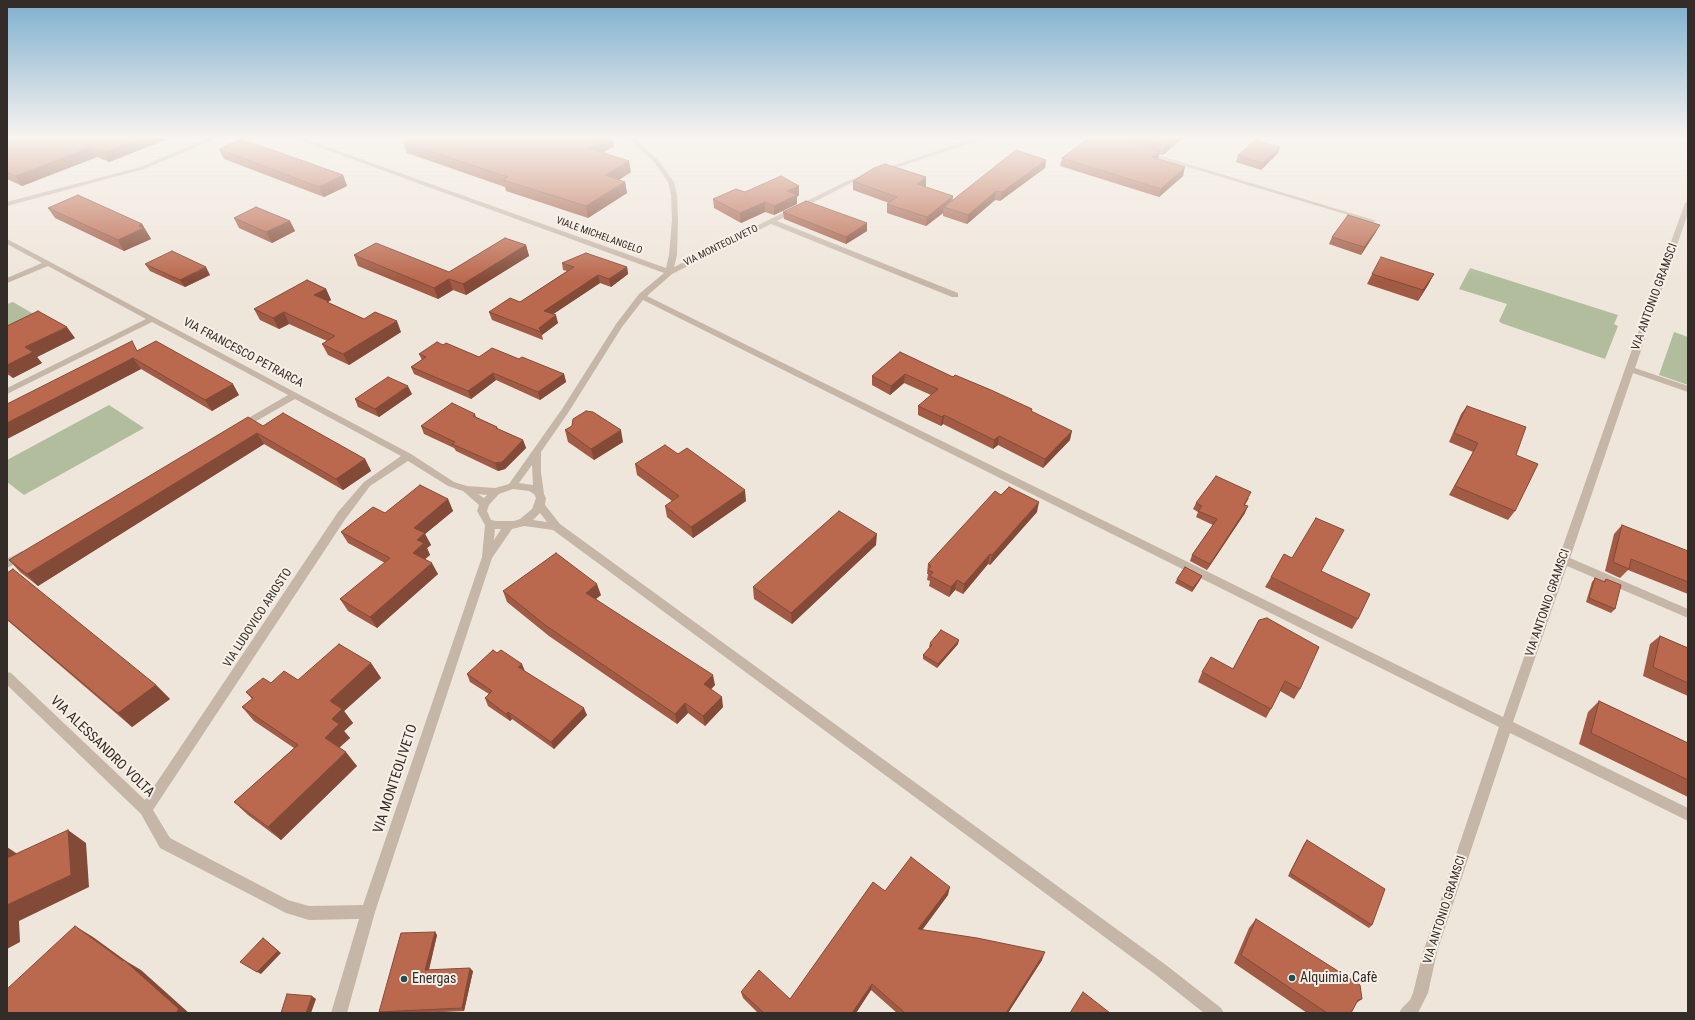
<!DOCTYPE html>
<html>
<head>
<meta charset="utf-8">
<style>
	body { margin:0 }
	#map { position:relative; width:1695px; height:1020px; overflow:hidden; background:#efe6db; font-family:"Roboto Condensed",sans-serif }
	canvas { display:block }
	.frame { position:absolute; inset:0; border:8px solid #342c28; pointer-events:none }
</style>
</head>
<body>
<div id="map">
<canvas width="1695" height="1020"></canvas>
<div class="frame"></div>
</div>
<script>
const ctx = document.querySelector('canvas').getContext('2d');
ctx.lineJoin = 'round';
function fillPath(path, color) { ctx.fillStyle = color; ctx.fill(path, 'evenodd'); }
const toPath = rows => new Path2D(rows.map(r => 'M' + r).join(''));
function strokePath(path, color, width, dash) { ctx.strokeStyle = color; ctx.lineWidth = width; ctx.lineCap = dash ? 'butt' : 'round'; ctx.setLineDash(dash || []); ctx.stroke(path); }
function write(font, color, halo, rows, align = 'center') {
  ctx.font = font + ' "Roboto Condensed",sans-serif'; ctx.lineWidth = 4; ctx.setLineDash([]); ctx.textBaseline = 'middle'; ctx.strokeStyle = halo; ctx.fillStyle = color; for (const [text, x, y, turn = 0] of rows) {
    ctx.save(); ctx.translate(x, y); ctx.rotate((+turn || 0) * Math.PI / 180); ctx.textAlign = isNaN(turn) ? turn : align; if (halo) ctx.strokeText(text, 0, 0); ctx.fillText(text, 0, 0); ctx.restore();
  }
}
fillPath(toPath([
	[1470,268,1618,315,1614,324,1618,326,1605,359,1501,323,1499,321,1507,304,1459,289],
	[13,302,37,316,7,330,7,304],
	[1674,332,1688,337,1688,385,1659,375],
	[109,405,144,428,24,495,7,482,7,460]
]), '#b2bd9d');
fillPath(toPath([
	[210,138,218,138,144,169,7,206,7,202,140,167,210,138],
	[294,138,302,138,666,268,669,255,672,220,671,195,668,182,654,162,628,138,634,138,658,160,674,182,677,195,678,220,677,255,674,267,847,181,975,138,983,138,982,139,851,183,777,221,958,293,958,297,952,297,771,224,672,274,647,296,1503,717,1625,369,1685,203,1688,201,1688,213,1635,368,1688,386,1688,392,1633,373,1570,558,1688,609,1688,618,1567,566,1513,722,1688,808,1688,821,1510,733,1437,952,1428,993,1418,1013,1399,1013,1402,1008,1410,1000,1413,993,1423,952,1499,727,643,300,622,327,568,413,541,452,541,472,544,494,546,498,545,505,560,524,1166,965,1221,1008,1224,1013,1204,1013,1156,975,553,530,524,526,512,529,492,558,375,912,347,1013,331,1013,359,919,309,920,286,913,160,848,141,814,7,685,7,672,11,673,145,800,338,512,364,482,401,456,295,399,244,428,238,428,236,426,238,424,288,395,152,322,7,394,7,388,146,319,48,266,7,283,7,278,42,263,7,244,7,239,411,454,454,482,467,486,495,488,509,484,562,409,616,324,639,294,664,273,294,138],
	[408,461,448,486,463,491,479,505,477,511,485,525,482,557,363,905,309,906,288,900,170,838,153,810,346,518,370,486,408,461],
	[532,465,533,485,519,483,532,465],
	[513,489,529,491,534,494,536,498,532,509,520,519,514,521,496,521,491,520,487,511,489,505,499,494,513,489],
	[478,494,487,495,484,498,478,494],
	[540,513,547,522,533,520,540,513],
	[495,529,501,529,494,540,495,529],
	[1144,152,1148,152,1377,221,1372,222,1144,154,1144,152],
	[22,551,26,552,27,555,26,558,7,568,7,559,22,551]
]), '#c6b6a8');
fillPath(toPath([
	[7,138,170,138,109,162,97,157,22,186,7,179],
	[413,138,612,138,614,146,602,153,631,172,619,180,625,182,627,193,588,218,506,191,505,187,407,153,403,142],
	[1089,138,1183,138,1163,155,1159,154,1158,159,1183,176,1159,197,1060,166,1062,158],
	[219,149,343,175,347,186,324,197,224,159],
	[1278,153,1261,170,1236,162,1238,155],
	[1046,160,1045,168,1000,201,995,200,967,224,943,216,943,213,926,226,887,213,887,204,889,203,853,190,853,181,926,177,926,186,925,187,953,200],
	[799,186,799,195,797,197,797,204,774,215,765,212,741,223,714,208,713,199,745,192],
	[48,208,142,224,151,239,124,251,55,218],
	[783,212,867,223,867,231,846,244,784,219],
	[234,218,290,221,295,231,272,243,239,228],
	[1376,232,1361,255,1329,244,1332,237],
	[526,245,529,256,466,295,453,290,438,299,358,266,354,255,449,272],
	[562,263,627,267,628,274,611,287,600,283,553,314,558,323,542,335,543,340,492,320,489,312,520,302,567,271,563,270],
	[145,264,210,275,185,287,150,271],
	[1372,274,1434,274,1428,285,1418,301,1367,284],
	[326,289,331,300,328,302,329,303,364,319,401,332,349,365,328,355,322,344,327,341,289,324,279,329,260,320,254,309],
	[7,326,75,338,37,357,42,363,13,378,7,374],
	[443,345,479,357,519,359,564,374,566,382,540,400,496,380,471,399,414,374,411,367,422,360,419,354],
	[138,350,239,395,212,411,141,369,7,439,7,404],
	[900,352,953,377,1032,412,1070,440,1043,468,998,445,993,449,943,424,941,426,918,415,918,406,931,395,904,383,890,395,872,385,872,376],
	[412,394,379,417,358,407,355,399],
	[1467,406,1516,455,1515,511,1508,520,1449,495,1473,452,1449,442,1461,414],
	[475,414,476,417,497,427,498,429,523,440,526,448,505,469,498,471,456,451,454,448,424,434,421,426],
	[263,426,365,459,371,471,343,490,264,444,38,586,20,572,9,560],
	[572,426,623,442,594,460,568,442,565,430],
	[635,464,746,501,693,538,667,517,665,506,672,501,637,475],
	[1249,498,1245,505,1245,513,1207,570,1190,561,1192,555,1213,525,1196,517,1198,512,1193,509,1196,503],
	[448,499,453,511,425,534,431,545,427,548,430,555,425,559,438,574,377,628,348,611,340,599,385,563,348,543,341,532,385,513],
	[1037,512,990,565,988,564,963,594,955,590,949,597,929,586,930,581,927,580,928,574,927,574,928,564],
	[1622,525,1688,551,1688,594,1628,570,1620,578,1605,571,1614,534],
	[876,545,792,624,754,599,753,587],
	[7,573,156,685,170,699,132,727,7,620],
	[1202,576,1200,580,1192,592,1175,583,1177,579],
	[1271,577,1358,619,1352,629,1265,587],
	[1595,578,1603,582,1606,579,1615,609,1611,613,1586,602,1592,582],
	[503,591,601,595,596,599,715,685,711,689,723,707,705,726,688,713,677,724,549,636,507,602],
	[1259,620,1300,689,1294,699,1280,691,1271,709,1266,718,1198,682,1202,672,1233,669],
	[1660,636,1688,648,1688,696,1643,676,1650,644],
	[930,643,958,644,937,668,923,659,923,655,930,647,929,647],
	[371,663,381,678,344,711,353,723,344,731,350,738,339,748,357,766,281,840,248,815,234,802,294,748,254,721,242,707,252,699,246,692,271,683,298,680],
	[525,671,587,715,554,749,512,719,510,721,488,706,485,698,489,694,470,682,467,674],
	[1599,701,1688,743,1688,797,1579,744,1588,712],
	[1307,840,1372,925,1369,928,1288,876,1304,844],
	[885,891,948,895,922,930,1042,960,1008,1013,897,1013,871,990,856,1013,758,1013,743,998,741,992,790,999],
	[1256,919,1362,999,1355,1004,1351,1013,1307,1013,1234,963,1249,928],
	[435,932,437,935,429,970,473,971,464,1011,422,1013,380,1013,379,1012]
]), '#a15a43');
fillPath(toPath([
	[141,138,170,138,109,162,104,152],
	[607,138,612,138,614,146,590,160,588,148],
	[1175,138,1183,138,1163,155,1165,146],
	[91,147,97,157,22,186,16,176],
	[1280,147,1278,153,1261,170,1263,163],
	[1160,151,1158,159,1152,157],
	[1046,160,1045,168,1000,201,1002,192],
	[629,161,631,172,607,187,605,175],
	[1185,167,1183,176,1159,197,1161,189],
	[343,175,347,186,324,197,319,187],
	[926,177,926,186,916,194,917,184],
	[625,182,627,193,588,218,586,206],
	[799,186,799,195,797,197,797,204,774,215,774,206,787,191],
	[996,191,995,200,967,224,968,215],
	[953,196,952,205,944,207,943,213,926,226,927,217],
	[765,202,765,212,741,223,740,213],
	[290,221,295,231,272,243,266,232],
	[867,223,867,231,846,244,846,237],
	[142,224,151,239,124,251,118,240],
	[1380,225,1376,232,1361,255,1364,247],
	[526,245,529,256,466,295,463,284],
	[206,267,210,275,185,287,180,280],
	[627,267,628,274,611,287,609,279],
	[1434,274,1428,285,1418,301,1423,290],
	[598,275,600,283,546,319,544,311],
	[449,279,453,290,438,299,434,288],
	[326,289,331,300,328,302,333,312,314,295],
	[284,312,289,324,279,329,273,318],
	[556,315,558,323,542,335,539,328],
	[397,321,401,332,349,365,343,354],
	[67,327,75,338,37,357,42,363,13,378,7,370,7,365,25,347],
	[133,358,141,369,7,439,7,423],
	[493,373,496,380,471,399,468,391],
	[564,374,566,382,540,400,538,392],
	[905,374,904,383,890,395,891,386],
	[233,384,239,395,212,411,205,400],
	[408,386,412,394,379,417,375,409],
	[944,415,943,424,941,426,942,417],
	[621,430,623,442,594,460,591,449],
	[1072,431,1070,440,1043,468,1045,459],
	[257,433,264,444,38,586,27,574],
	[999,436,998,445,993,449,994,440],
	[523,440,526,448,505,469,498,471,495,463],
	[365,459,371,471,343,490,336,479],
	[745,490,746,501,693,538,691,527],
	[448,499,453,511,425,534,431,545,427,548,430,555,419,564,413,553,417,540,414,528],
	[1039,502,1037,512,990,565,992,555],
	[1248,506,1245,513,1207,570,1210,564],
	[877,534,876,545,792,624,791,613],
	[990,554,988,564,963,594,964,584],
	[432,563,438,574,377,628,370,617],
	[1202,576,1200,580,1192,592,1193,588],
	[957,580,955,590,949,597,951,587],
	[597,584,601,595,590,603,586,593],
	[959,640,958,644,937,668,938,664],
	[371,663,381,678,344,711,353,723,344,731,350,738,335,751,325,738,332,719,330,701],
	[522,664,525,671,518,667],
	[713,675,715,685,706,694,704,684],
	[156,685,170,699,132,727,118,713],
	[722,697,723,707,705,726,703,716],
	[685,703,688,713,677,724,675,714],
	[584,708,587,715,554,749,551,742],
	[508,712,512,719,510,721,506,714],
	[346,752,357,766,281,840,268,827],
	[68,830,86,843,89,887,19,921,20,942,7,949,7,905],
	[7,847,19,855,7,865],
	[950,887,948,895,917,937,918,929],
	[75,926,93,937,126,961,141,970,189,1013,176,1013,123,961],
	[435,932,437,935,428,973,425,970],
	[263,938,281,953,261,974,257,972],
	[1045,952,1042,960,1008,1013,1006,1013],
	[470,968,473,971,464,1011,462,1008],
	[872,984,871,990,856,1013,852,1013],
	[312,996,316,999,311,1013,306,1013]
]), '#834a37');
const building = toPath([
	[7,138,141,138,104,152,91,147,16,176,7,172,7,138],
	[413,138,607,138,588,148,629,161,605,175,625,182,586,206,503,180,508,177,403,142,413,138],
	[1089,138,1116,138,1160,151,1152,157,1185,167,1161,189,1062,158,1089,138],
	[1135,138,1175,138,1165,146,1135,138],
	[241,139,343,175,319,187,219,149,241,139],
	[1255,140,1280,147,1263,163,1238,155,1255,140],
	[1016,150,1046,160,1002,192,996,191,968,215,944,207,1016,150],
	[885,164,926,177,917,184,953,196,927,217,887,204,897,197,853,181,874,168,885,164],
	[781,176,799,186,787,191,797,195,774,206,765,202,740,213,713,199,736,189,745,192,781,176],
	[78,195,142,224,139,226,144,228,118,240,48,208,78,195],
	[806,201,867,223,846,237,783,212,806,201],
	[256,207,290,221,266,232,234,218,256,207],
	[1348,215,1380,225,1364,247,1332,237,1348,215],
	[505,238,526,245,463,284,449,279,434,288,354,255,376,243,449,272,505,238],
	[172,251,206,267,180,280,145,264,172,251],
	[586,253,627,267,609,279,598,275,544,311,556,315,539,328,541,332,489,312,510,298,520,302,574,267,562,263,586,253],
	[1381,257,1434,274,1423,290,1372,274,1381,257],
	[307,280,326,289,314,295,328,301,327,302,364,319,375,312,397,321,343,354,322,344,335,336,284,312,273,318,254,309,307,280],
	[38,311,67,327,25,347,33,352,7,365,7,326,38,311],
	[132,341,137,351,156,341,233,384,205,400,133,358,7,423,7,404,132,341],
	[437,342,443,345,446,343,479,357,492,348,519,359,522,357,564,374,538,392,493,373,468,391,411,367,426,357,419,354,437,342],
	[900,352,953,377,955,375,991,390,1032,409,1031,411,1072,431,1045,459,999,436,994,440,944,415,942,417,918,406,938,389,905,374,891,386,872,376,900,352],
	[388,377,408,386,375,409,355,399,388,377],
	[452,403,475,414,473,416,497,427,496,428,523,440,502,462,495,463,452,444,455,442,421,426,452,403],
	[1467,406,1526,427,1516,455,1538,464,1515,511,1455,486,1478,443,1454,433,1467,406],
	[586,411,593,412,621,430,591,449,565,430,572,426,573,419,586,411],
	[283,413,365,459,336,479,257,433,27,574,9,560,248,417,263,426,283,413],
	[665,445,678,454,687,448,745,490,691,527,665,506,679,496,635,464,665,445],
	[1216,476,1251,492,1244,505,1248,506,1210,564,1192,555,1217,519,1198,511,1202,506,1196,503,1216,476],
	[420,485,448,499,414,528,425,533,417,540,424,543,413,553,432,563,370,617,340,599,390,558,341,532,373,507,385,513,420,485],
	[1009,487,1039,502,992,555,990,554,964,584,957,580,951,587,930,576,933,572,928,570,931,566,928,564,995,491,1001,495,1009,487],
	[839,511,877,534,791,613,753,587,839,511],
	[1316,518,1344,530,1321,571,1370,594,1358,619,1271,577,1284,554,1292,558,1316,518],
	[1622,525,1688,551,1688,582,1631,559,1629,569,1613,562,1622,525],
	[556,553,597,584,586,593,713,675,704,684,722,697,703,716,685,703,675,714,545,625,503,591,556,553],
	[1185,567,1202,576,1193,588,1177,579,1185,567],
	[13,569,156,685,118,713,7,619,7,573,13,569],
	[1595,578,1605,582,1606,579,1621,585,1615,609,1589,598,1595,578],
	[1267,618,1319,647,1300,689,1285,681,1271,709,1202,672,1211,657,1233,669,1259,620,1267,618],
	[941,630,959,640,938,664,923,655,932,645,930,643,941,630],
	[1660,636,1688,648,1688,683,1653,667,1660,636],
	[339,644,371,663,330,701,342,709,332,719,339,724,325,738,346,752,268,827,234,802,298,745,242,707,253,698,246,692,263,678,271,683,284,671,298,680,339,644],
	[493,650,497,653,501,650,522,664,518,667,584,708,551,742,508,712,506,714,485,698,492,691,467,674,493,650],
	[1599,701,1688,743,1688,780,1591,733,1599,701],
	[68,830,71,875,7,905,7,858,68,830],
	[1307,840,1385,889,1372,925,1290,873,1307,840],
	[911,857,950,887,918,929,977,938,1045,952,1006,1013,905,1013,872,984,852,1013,764,1013,741,992,759,970,790,999,873,882,885,891,911,857],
	[1256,919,1360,985,1362,999,1358,1000,1351,1013,1327,1013,1241,955,1256,919],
	[75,926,123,961,124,960,179,1009,176,1013,7,1013,7,989,75,926],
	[435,932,425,970,470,968,462,1008,379,1012,401,933,435,932],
	[263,938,278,951,257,972,240,962,263,938],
	[1083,992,1110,1013,1070,1013,1083,992],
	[287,994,312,996,306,1013,281,1013,287,994]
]);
fillPath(building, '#bb694e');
strokePath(building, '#834a37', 1);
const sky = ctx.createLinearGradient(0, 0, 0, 280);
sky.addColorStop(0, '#7dafcf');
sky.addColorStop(0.49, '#f8f4ef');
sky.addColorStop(1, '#f8f4ef00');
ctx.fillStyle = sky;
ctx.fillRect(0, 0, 1695, 280);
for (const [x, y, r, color] of [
	[1292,978,4,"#214e52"],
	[404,979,4,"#214e52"]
]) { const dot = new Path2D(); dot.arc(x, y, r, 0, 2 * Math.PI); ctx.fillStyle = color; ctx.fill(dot); strokePath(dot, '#f7f0e7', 1.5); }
write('10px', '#342c28', '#f7f0e7', [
	["VIALE MICHELANGELO",599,236,20],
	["VIA MONTEOLIVETO",721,246,-26]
]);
write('12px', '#342c28', '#f7f0e7', [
	["VIA ANTONIO GRAMSCI",1655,297,-70],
	["VIA FRANCESCO PETRARCA",243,353,28],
	["VIA ANTONIO GRAMSCI",1548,603,-71],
	["VIA LUDOVICO ARIOSTO",258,618,-57],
	["VIA ANTONIO GRAMSCI",1445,910,-72]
]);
write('14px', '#342c28', '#f7f0e7', [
	["VIA ALESSANDRO VOLTA",102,747,44],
	["VIA MONTEOLIVETO",396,779,-72]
]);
write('14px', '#342c28', '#f7f0e7', [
	["Alquimia Cafè",1300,978],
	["Energas",412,979]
], 'left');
</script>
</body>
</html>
